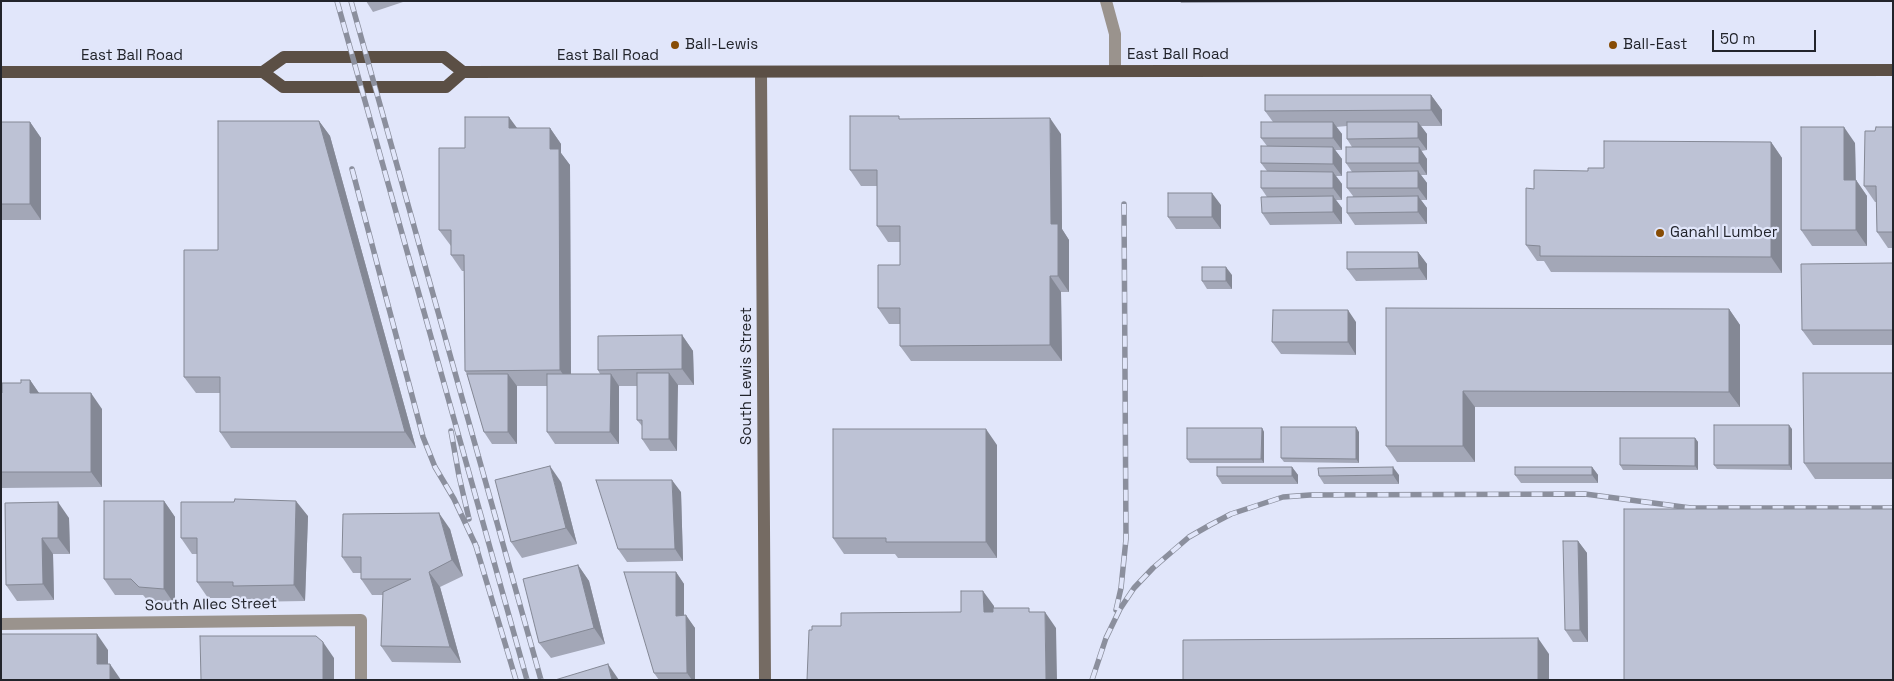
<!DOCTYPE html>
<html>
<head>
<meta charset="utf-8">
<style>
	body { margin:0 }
	#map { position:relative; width:1894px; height:681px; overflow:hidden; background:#e1e6fa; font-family:"Space Grotesk",sans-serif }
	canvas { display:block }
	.frame { position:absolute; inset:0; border:2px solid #22242b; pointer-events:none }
	.scale { position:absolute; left:1712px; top:30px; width:104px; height:22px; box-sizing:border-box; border:2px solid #22242b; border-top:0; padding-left:6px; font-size:15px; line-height:18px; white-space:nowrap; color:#22242b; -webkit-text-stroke:4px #e1e6fa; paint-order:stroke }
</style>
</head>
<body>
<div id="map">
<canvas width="1894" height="681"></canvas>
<div class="frame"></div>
<div class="scale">50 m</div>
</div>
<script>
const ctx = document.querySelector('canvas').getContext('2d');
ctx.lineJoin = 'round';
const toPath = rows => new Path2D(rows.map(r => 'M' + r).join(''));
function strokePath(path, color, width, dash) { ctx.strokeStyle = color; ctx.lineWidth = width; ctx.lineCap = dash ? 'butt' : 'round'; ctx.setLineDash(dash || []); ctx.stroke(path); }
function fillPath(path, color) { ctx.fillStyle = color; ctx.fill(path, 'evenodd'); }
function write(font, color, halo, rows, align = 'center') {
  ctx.font = font + ' "Space Grotesk",sans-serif'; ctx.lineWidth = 4.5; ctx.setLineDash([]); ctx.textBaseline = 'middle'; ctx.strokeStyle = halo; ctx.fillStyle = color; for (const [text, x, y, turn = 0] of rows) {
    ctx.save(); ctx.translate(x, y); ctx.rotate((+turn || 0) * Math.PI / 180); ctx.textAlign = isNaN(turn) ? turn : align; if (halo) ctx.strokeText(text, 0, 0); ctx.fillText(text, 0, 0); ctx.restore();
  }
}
strokePath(toPath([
	[1,624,361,620,361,680]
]), '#9a938d', 12);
strokePath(toPath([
	[1106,1,1115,34,1115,71]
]), '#9a938d', 12);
strokePath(toPath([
	[761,72,765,680]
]), '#756b63', 12);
strokePath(toPath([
	[1,72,263,72,284,57,444,57,463,72,1893,70],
	[263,72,283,87,446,87,463,72]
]), '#5b4f45', 12);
const rail = toPath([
	[337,1,527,680],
	[351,1,541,680],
	[352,169,423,437,435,467,454,499,477,548],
	[451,431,459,476,469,519],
	[475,543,516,680],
	[1116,610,1121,588,1126,539,1124,204],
	[1092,680,1106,638,1120,609,1134,588,1153,568,1189,537,1210,525,1231,514,1283,497,1310,495,1585,494,1691,508,1893,508]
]);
strokePath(rail, '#8b8f9d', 5.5);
strokePath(rail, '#e1e6fa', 4, [11]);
fillPath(toPath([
	[366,1,406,1,373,12],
	[1180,1,1353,1,1353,2,1181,3],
	[1383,1,1553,1,1553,2,1383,2],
	[1431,95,1442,110,1442,126,1421,126,1427,134,1427,150,1421,151,1427,159,1427,175,1421,175,1427,183,1427,200,1421,200,1427,208,1427,224,1355,225,1347,213,1353,196,1347,188,1352,172,1346,163,1352,147,1347,139,1347,126,1336,127,1342,134,1342,150,1335,150,1342,159,1342,176,1336,176,1342,184,1342,200,1336,200,1342,208,1342,224,1270,225,1262,213,1267,197,1261,188,1267,171,1261,163,1267,146,1261,138,1273,122,1265,111],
	[901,119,1061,134,1062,229,1069,240,1069,292,1061,292,1062,361,911,361,900,346,900,324,889,324,878,308,900,265,900,242,888,242,877,226,877,186,861,186,850,170],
	[319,121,330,136,416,448,231,448,220,432,220,393,196,393,184,377,218,250],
	[1,122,30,122,41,138,41,220,1,220],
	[1893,127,1893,248,1888,248,1877,232,1876,202,1875,202,1864,186,1875,131],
	[517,128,550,128,561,144,561,153,570,165,571,374,600,374,598,370,682,335,693,351,694,385,677,385,677,451,650,451,642,439,642,426,637,420,637,386,619,386,619,444,555,444,547,432,547,386,517,386,517,444,492,444,484,432,467,374,465,371,464,271,462,271,451,255,451,246,439,230,465,148],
	[1771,142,1782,158,1782,273,1551,272,1544,261,1537,261,1526,245,1534,189,1588,171],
	[1855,143,1856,180,1867,196,1867,246,1812,246,1801,230],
	[1221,205,1221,229,1176,229,1168,217],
	[1418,252,1427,264,1427,280,1356,281,1347,269],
	[1893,263,1893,345,1813,345,1802,330],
	[1232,275,1232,289,1207,289,1202,281],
	[1386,308,1729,309,1740,325,1740,407,1475,407,1475,462,1397,462,1386,446],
	[1356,322,1356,355,1281,354,1272,342],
	[1893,373,1893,479,1815,479,1804,463],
	[30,380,39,393,102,409,102,487,1,488,1,393,21,383],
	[1262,428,1264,432,1264,463,1190,463,1187,459],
	[1792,429,1792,470,1717,469,1714,465],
	[1359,432,1359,463,1284,462,1281,458],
	[1695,438,1698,442,1698,470,1623,470,1620,465],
	[997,445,997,558,898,558,895,554,844,554,833,538],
	[1292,467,1298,475,1298,484,1222,484,1217,476],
	[1592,467,1598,475,1598,483,1521,483,1515,475],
	[1399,475,1399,484,1324,484,1319,476],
	[561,482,577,544,522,558,511,542],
	[681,492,683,561,627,562,618,549],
	[164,501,175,517,175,605,150,603,143,595,115,595,104,579],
	[5,503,69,518,70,554,53,554,54,600,17,601,6,585],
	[308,516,305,601,244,602,241,598,208,598,197,582,197,554,192,554,181,538],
	[450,529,463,576,440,587,461,663,392,662,381,646,383,595,372,595,361,579,361,573,353,573,342,557],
	[1578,541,1587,553,1588,642,1573,642,1565,630],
	[578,565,589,581,605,644,551,658,539,643],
	[676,572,684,584,684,615,695,628,695,680,659,680,654,673]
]), '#a3a7b7');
fillPath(toPath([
	[1431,95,1442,110,1442,126,1431,110],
	[509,117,520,132,509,128],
	[1050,118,1061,134,1062,229,1069,240,1069,292,1058,276,1051,224],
	[319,121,330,136,416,448,405,432],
	[30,122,41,138,41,220,30,204],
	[1333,122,1342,134,1342,150,1333,138],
	[1418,122,1427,134,1427,150,1418,138],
	[1844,127,1855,143,1856,196,1844,180],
	[550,128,561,144,561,153,570,165,571,386,560,370,550,149],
	[1771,142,1782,158,1782,273,1771,257],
	[1333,147,1342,159,1342,176,1333,164],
	[1419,147,1427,159,1427,175,1419,163],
	[1418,171,1427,183,1427,200,1418,188],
	[1333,172,1342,184,1342,200,1333,188],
	[1856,180,1867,196,1867,246,1856,230],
	[1212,193,1221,205,1221,229,1212,217],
	[1333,196,1342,208,1342,224,1333,212],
	[1418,196,1427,208,1427,224,1418,212],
	[1418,252,1427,264,1427,280,1419,268],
	[1226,267,1232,275,1232,289,1226,281],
	[1050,276,1061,292,1062,361,1050,345],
	[1729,309,1740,325,1740,407,1729,392],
	[1348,310,1356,322,1356,355,1348,342],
	[682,335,693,351,694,385,682,369],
	[669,373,678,385,677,451,669,439],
	[508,374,517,386,517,444,508,432],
	[611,374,619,386,619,444,610,432],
	[30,380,41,396,30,393],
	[1463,391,1475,407,1475,462,1463,446],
	[91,393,102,409,102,487,91,472],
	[1789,425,1792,429,1792,470,1789,465],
	[1356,427,1359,432,1359,463,1356,459],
	[1262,428,1264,432,1264,463,1261,459],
	[986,429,997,445,997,558,986,542],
	[1695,438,1698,442,1698,470,1695,466],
	[550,466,561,482,577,544,566,528],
	[1292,467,1298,475,1298,484,1292,476],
	[1393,467,1399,475,1399,484,1393,475],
	[1592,467,1598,475,1598,483,1592,475],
	[672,480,681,492,683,561,675,549],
	[164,501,175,517,175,605,164,589],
	[296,501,308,516,305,601,294,585],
	[58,502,69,518,70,554,58,538],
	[439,513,450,529,463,576,452,560],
	[42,538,53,554,54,600,43,584],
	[1578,541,1587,553,1588,642,1580,630],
	[578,565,589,581,605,644,594,628],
	[429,572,440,587,461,663,450,647],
	[676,572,684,584,684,628,676,616],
	[983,591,994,606,995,628,984,612],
	[1045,612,1056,628,1057,680,1046,680],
	[686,615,695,628,695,680,692,680,687,673],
	[97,634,108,650,108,680,97,664],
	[1538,638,1549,654,1549,680,1538,680],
	[323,642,334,658,334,680,323,680],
	[110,664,121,680,110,680],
	[608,664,619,680,612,680]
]), '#848895');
const building = toPath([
	[1265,95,1431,95,1431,110,1265,111,1265,95],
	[850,116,899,116,899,119,1050,118,1051,224,1058,224,1058,276,1050,276,1050,345,900,346,900,308,878,308,878,265,900,265,900,226,877,226,877,170,850,170,850,116],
	[465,117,509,117,509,128,550,128,550,149,559,149,560,370,465,371,464,255,451,255,451,230,439,230,439,148,465,148,465,117],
	[218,121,319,121,405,432,220,432,220,377,184,377,184,250,218,250,218,121],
	[1,122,30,122,30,204,1,204,1,122],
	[1261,122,1333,122,1333,138,1261,138,1261,122],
	[1347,122,1418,122,1418,138,1347,139,1347,122],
	[1801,127,1844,127,1844,180,1856,180,1856,230,1801,230,1801,127],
	[1876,127,1893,127,1893,232,1877,232,1876,186,1864,186,1865,131,1875,131,1876,127],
	[1604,141,1771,142,1771,257,1540,256,1540,246,1526,245,1526,188,1534,189,1534,170,1588,171,1588,168,1604,168,1604,141],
	[1261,146,1333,147,1333,164,1261,163,1261,146],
	[1346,147,1419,147,1419,163,1346,163,1346,147],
	[1261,171,1333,172,1333,188,1261,188,1261,171],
	[1418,171,1418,188,1347,188,1347,172,1418,171],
	[1168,193,1212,193,1212,217,1168,217,1168,193],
	[1333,196,1333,212,1262,213,1261,197,1333,196],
	[1418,196,1418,212,1347,213,1347,197,1418,196],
	[1347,252,1418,252,1419,268,1347,269,1347,252],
	[1893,263,1893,330,1802,330,1801,264,1893,263],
	[1202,267,1226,267,1226,281,1202,281,1202,267],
	[1386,308,1729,309,1729,392,1463,391,1463,446,1386,446,1386,308],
	[1273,310,1348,310,1348,342,1272,342,1273,310],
	[682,335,682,369,598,370,598,336,682,335],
	[637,373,669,373,669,439,642,439,642,420,637,420,637,373],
	[1803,373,1893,373,1893,463,1804,463,1803,373],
	[467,374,508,374,508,432,484,432,467,374],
	[547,374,611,374,610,432,547,432,547,374],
	[21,380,30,380,30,393,91,393,91,472,1,472,1,393,2,393,2,383,21,383,21,380],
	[1714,425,1789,425,1789,465,1714,465,1714,425],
	[1281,427,1356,427,1356,459,1281,458,1281,427],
	[1187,428,1262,428,1261,459,1187,459,1187,428],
	[833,429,986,429,986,542,886,542,886,538,833,538,833,429],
	[1620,438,1695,438,1695,466,1620,465,1620,438],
	[550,466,566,528,511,542,495,480,550,466],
	[1217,467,1292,467,1292,476,1217,476,1217,467],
	[1393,467,1393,475,1319,476,1318,468,1393,467],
	[1515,467,1592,467,1592,475,1515,475,1515,467],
	[596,480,672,480,675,549,618,549,596,480],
	[235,499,296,501,294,585,233,586,233,582,197,582,197,538,181,538,181,502,234,502,235,499],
	[104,501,164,501,164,589,139,587,131,579,104,579,104,501],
	[58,502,58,538,42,538,43,584,6,585,5,503,58,502],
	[1624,509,1893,509,1893,680,1624,680,1624,509],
	[439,513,452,560,429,572,450,647,381,646,383,592,411,579,361,579,361,557,342,557,343,514,439,513],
	[1563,541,1578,541,1580,630,1565,630,1563,541],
	[578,565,594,628,539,643,523,579,578,565],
	[624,572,676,572,676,616,686,615,687,673,654,673,624,572],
	[961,591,983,591,984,612,993,612,993,608,1029,608,1029,612,1045,612,1046,680,807,680,809,630,812,630,812,626,841,626,841,613,961,612,961,591],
	[1,634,97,634,97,664,110,664,110,680,1,680,1,634],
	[200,636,316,636,323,642,323,680,201,680,200,636],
	[1538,638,1538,680,1183,680,1183,640,1538,638],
	[608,664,612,680,555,680,608,664]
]);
fillPath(building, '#bdc2d5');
strokePath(building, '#848895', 1);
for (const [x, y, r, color] of [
	[675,45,5,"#874c05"],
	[1613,45,5,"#874c05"],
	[1660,233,5,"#874c05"]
]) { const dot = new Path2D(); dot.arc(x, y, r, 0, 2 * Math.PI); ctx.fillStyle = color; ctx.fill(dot); strokePath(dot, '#e1e6fa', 2); }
write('15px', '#22242b', '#e1e6fa', [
	["Ball-Lewis",685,45],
	["Ball-East",1623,45],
	["Ganahl Lumber",1670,233]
], 'left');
write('15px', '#22242b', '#e1e6fa', [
	["East Ball Road",1178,55],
	["East Ball Road",132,56],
	["East Ball Road",608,56],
	["South Lewis Street",747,376,-90],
	["South Allec Street",211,605,-1]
]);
</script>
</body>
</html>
